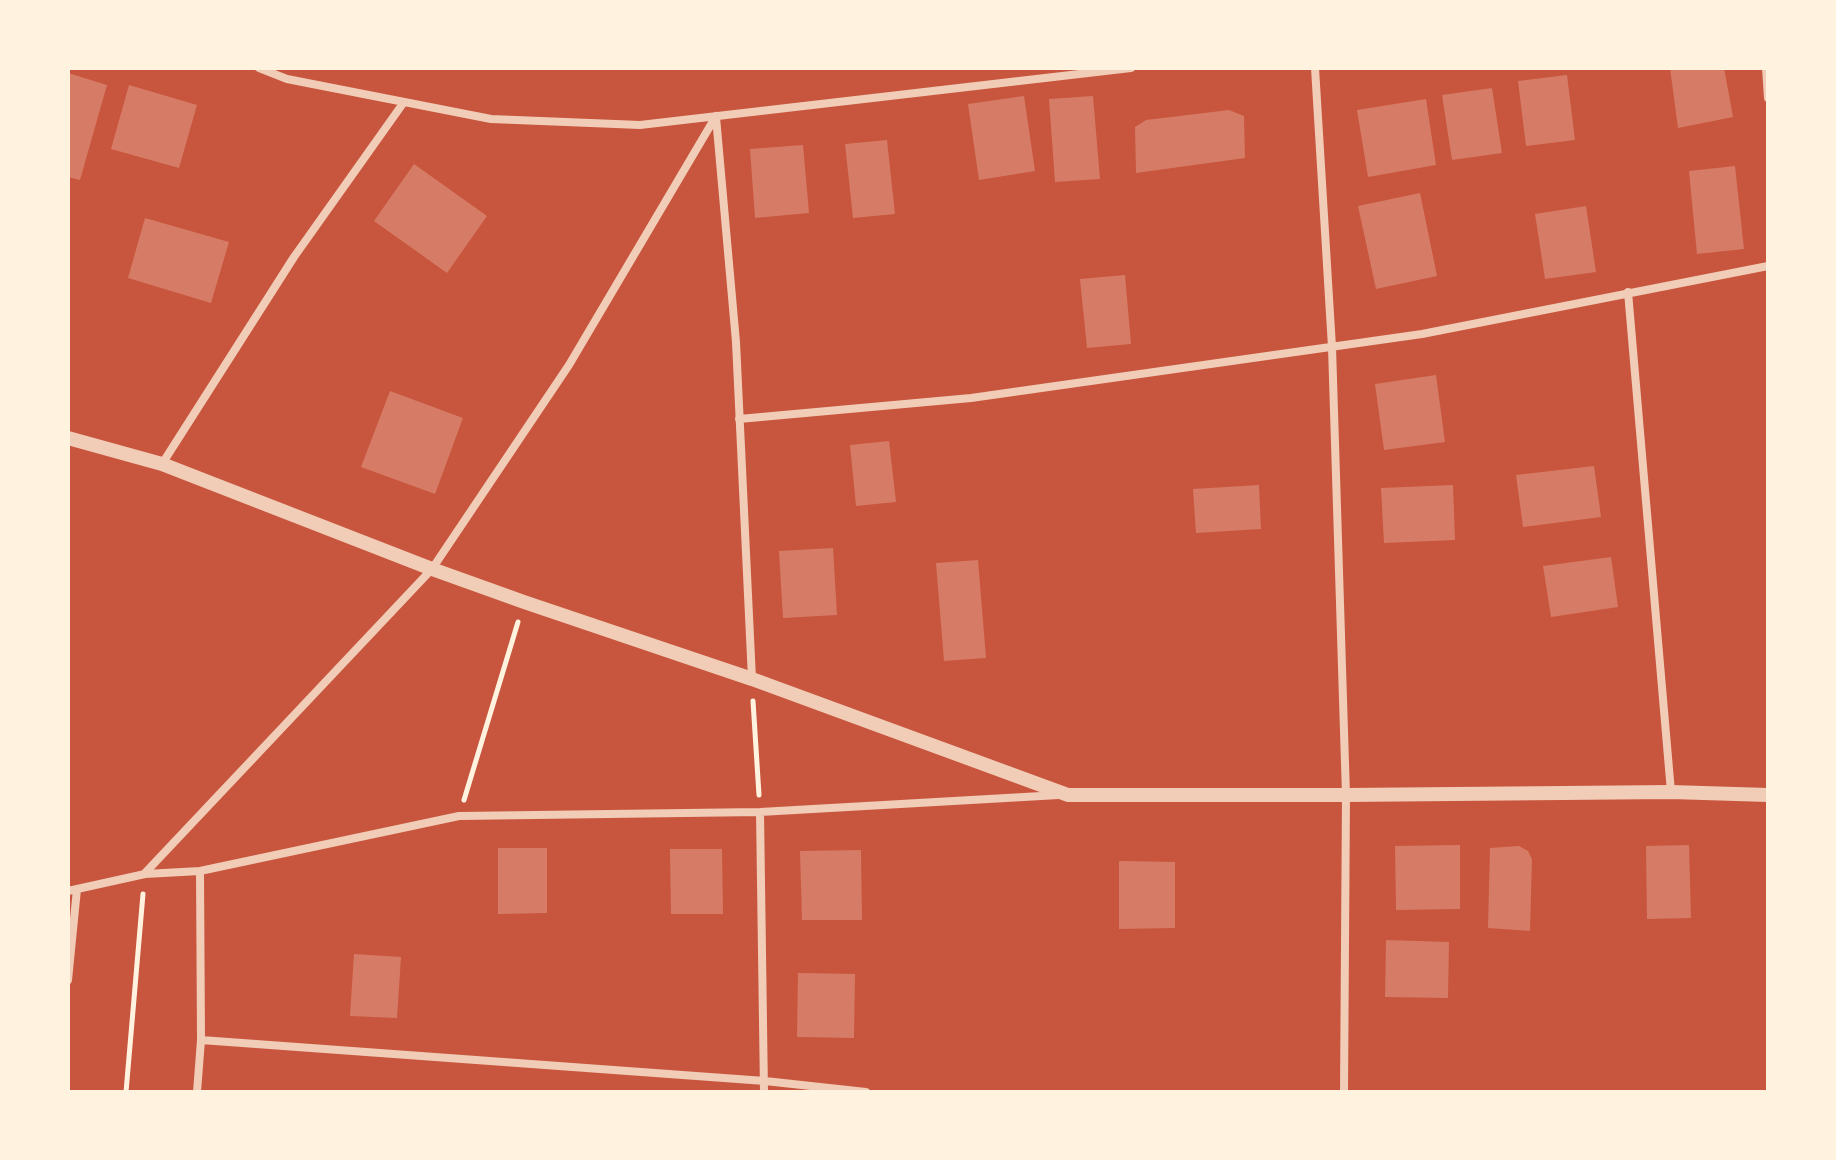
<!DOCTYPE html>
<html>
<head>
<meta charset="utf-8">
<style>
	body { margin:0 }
	#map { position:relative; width:1836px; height:1160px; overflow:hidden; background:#c8553d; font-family:"DejaVu Sans",sans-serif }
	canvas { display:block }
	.frame { position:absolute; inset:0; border:70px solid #fff3e0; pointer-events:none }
</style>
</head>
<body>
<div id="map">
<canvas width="1836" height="1160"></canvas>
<div class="frame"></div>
</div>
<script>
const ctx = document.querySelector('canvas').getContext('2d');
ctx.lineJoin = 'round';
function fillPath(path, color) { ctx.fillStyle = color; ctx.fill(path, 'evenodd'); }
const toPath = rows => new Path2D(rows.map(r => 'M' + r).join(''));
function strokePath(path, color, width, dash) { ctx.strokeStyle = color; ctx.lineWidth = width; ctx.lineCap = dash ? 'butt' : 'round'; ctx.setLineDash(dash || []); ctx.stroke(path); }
fillPath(toPath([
	[1670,68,1724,68,1733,117,1678,128],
	[68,73,107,85,80,180,68,177],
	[1567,75,1575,140,1526,146,1518,81],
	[129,85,197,105,179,168,111,149],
	[1492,88,1502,153,1452,160,1442,95],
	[1024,96,1035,171,979,180,968,104],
	[1093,96,1100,179,1055,182,1049,99],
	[1426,99,1436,165,1368,177,1357,110],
	[1229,110,1244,116,1245,158,1136,173,1135,127,1146,120],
	[887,140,895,214,853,218,845,144],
	[803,145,809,213,755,218,750,149],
	[414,164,487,216,447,273,374,221],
	[1735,166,1744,249,1697,254,1689,171],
	[1420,193,1437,276,1376,289,1358,206],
	[1586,206,1596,272,1545,279,1535,214],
	[145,218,229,242,211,303,128,278],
	[1125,275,1131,344,1087,348,1080,279],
	[1436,375,1445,442,1384,450,1375,384],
	[390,391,463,418,435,494,361,467],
	[889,441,896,502,856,506,850,445],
	[1594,466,1601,517,1523,527,1516,475],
	[1259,485,1261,529,1196,533,1193,489],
	[1453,485,1455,540,1384,543,1381,488],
	[833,548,837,615,783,618,779,551],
	[1611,557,1618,607,1551,617,1543,566],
	[978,560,986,658,944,661,936,563],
	[1460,845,1460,909,1396,910,1395,846],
	[1689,845,1691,918,1647,919,1646,846],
	[1519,846,1528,851,1532,859,1530,931,1488,928,1490,848],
	[498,848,547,848,547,913,498,914],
	[670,849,722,849,723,914,671,914],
	[861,850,862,920,802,920,800,851],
	[1119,861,1175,862,1175,928,1119,929],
	[1386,940,1449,942,1448,998,1385,997],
	[354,954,401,957,397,1018,350,1016],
	[798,973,855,974,854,1038,797,1037]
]), '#d67c66');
strokePath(toPath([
	[753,701,759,795],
	[464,800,518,622],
	[126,1092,143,894]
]), '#fff3e0', 5);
strokePath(toPath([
	[259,68,287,79,491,119,640,125,1131,68],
	[1315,68,1332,347,1346,795,1344,1092],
	[1766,68,1768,98],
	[716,117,736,342,752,679],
	[1628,292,1671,792],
	[739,419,971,398,1422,334,1768,266],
	[162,464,294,257,404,102],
	[760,812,764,1092],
	[145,873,432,569,569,365,716,116],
	[68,891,145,874,200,871,459,816,760,812,1059,795],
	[68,980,77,889],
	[201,1040,765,1081,866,1092],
	[197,1092,201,1040,200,871]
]), '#f1ccb7', 8);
strokePath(toPath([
	[68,438,162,464,432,569,524,602,752,679,1068,795,1346,795,1671,792,1768,795]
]), '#f1ccb7', 14);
</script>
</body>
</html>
